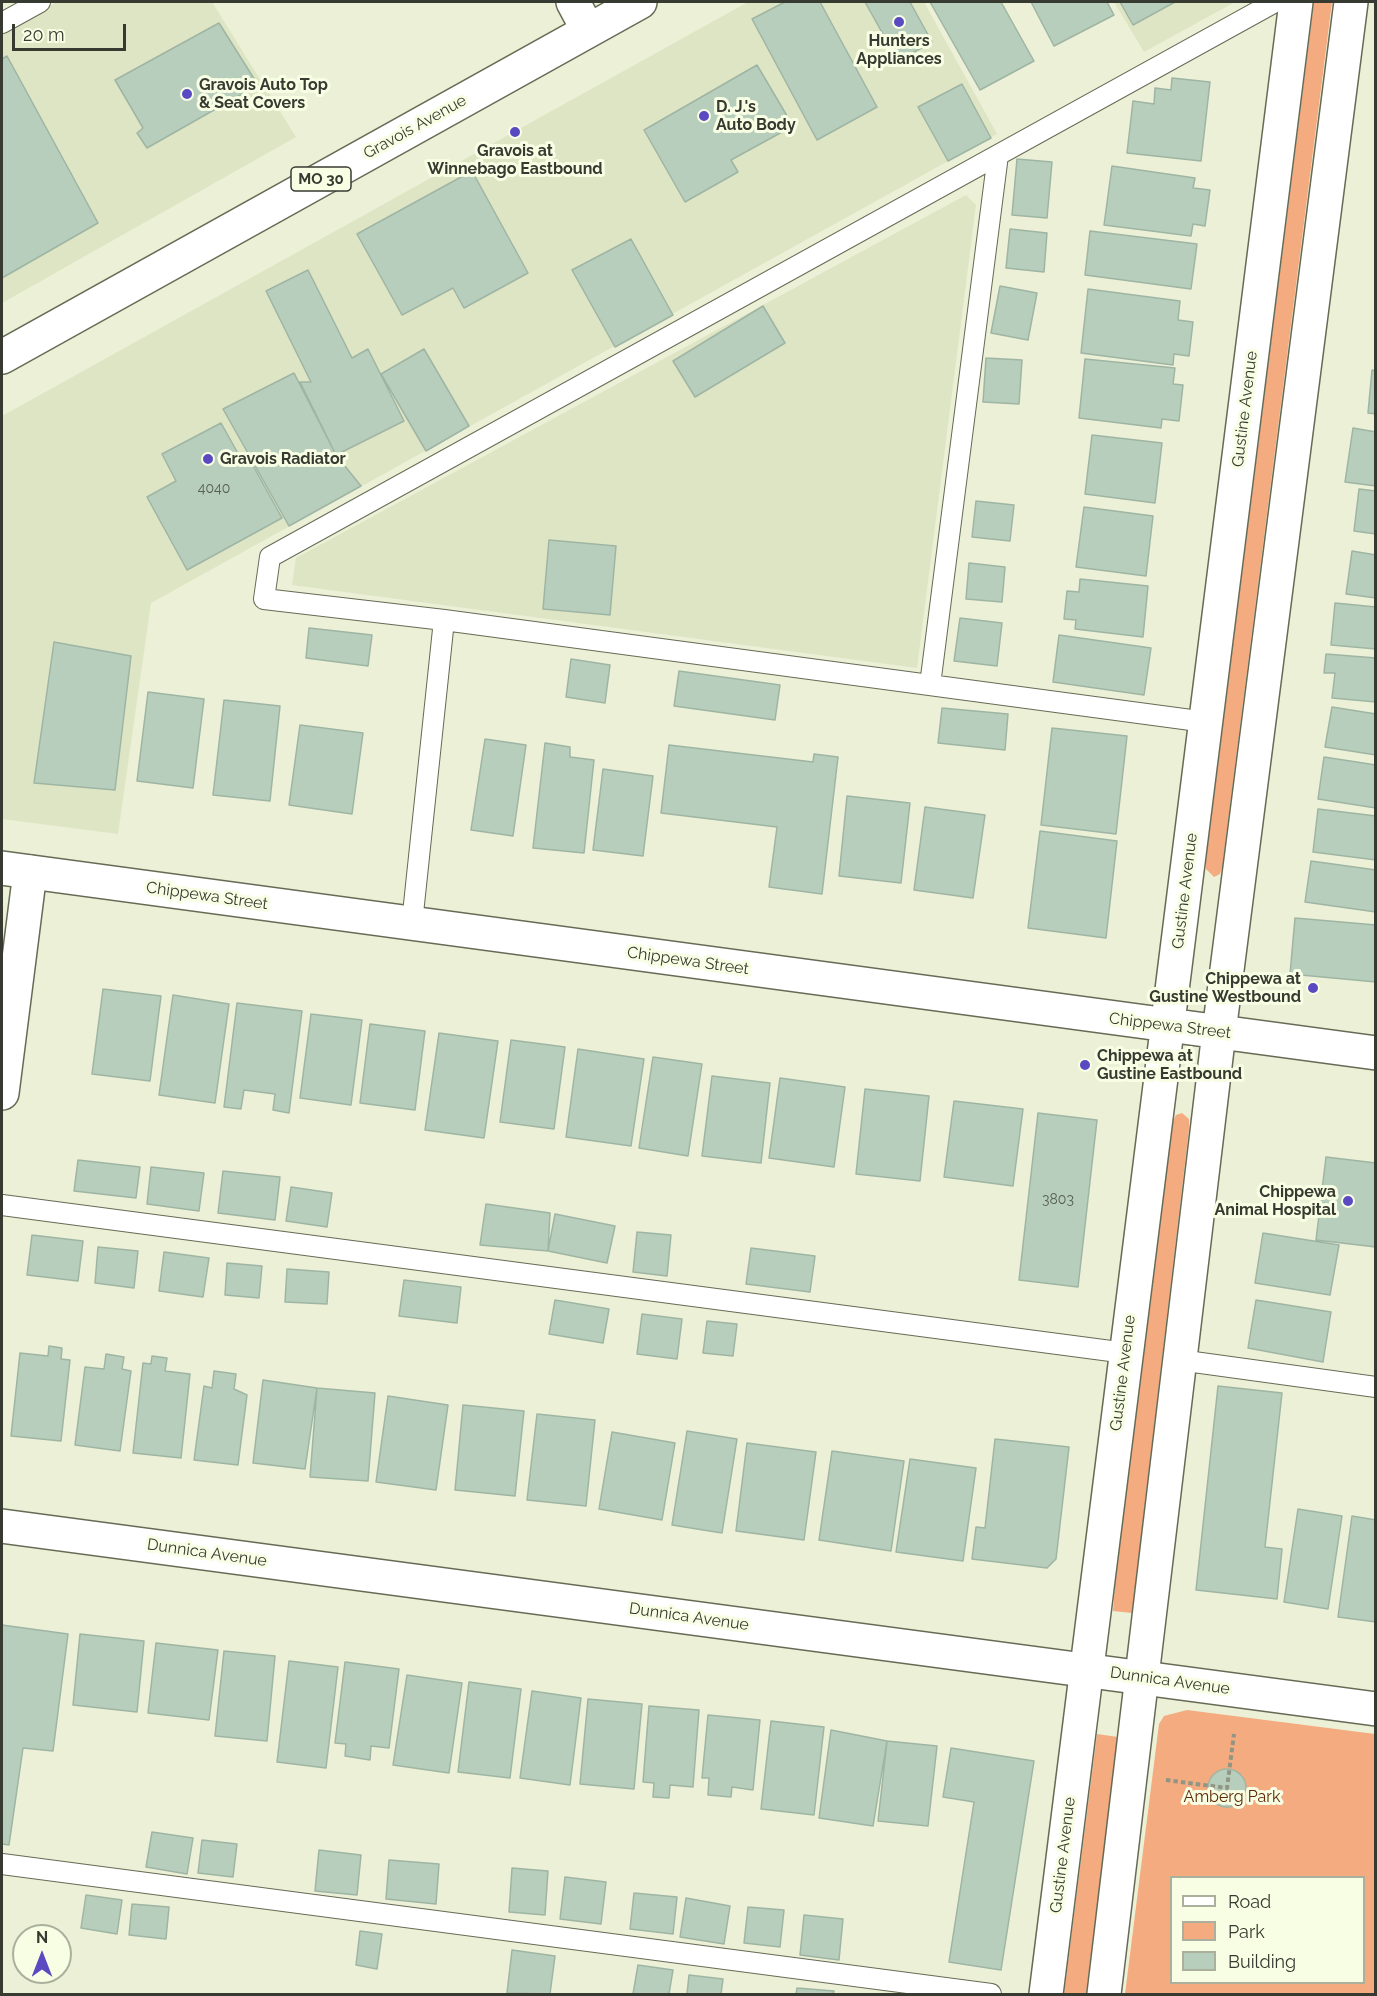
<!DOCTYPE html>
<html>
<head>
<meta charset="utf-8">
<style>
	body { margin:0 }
	#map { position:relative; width:1377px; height:1996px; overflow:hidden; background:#ebf0d7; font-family:Raleway,sans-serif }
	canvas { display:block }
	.frame { position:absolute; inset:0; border:3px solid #373a30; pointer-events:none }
	.legend { position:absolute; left:1170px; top:1876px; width:195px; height:108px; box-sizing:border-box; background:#f8fee4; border:2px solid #abb09c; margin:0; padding:8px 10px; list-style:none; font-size:18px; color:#373a30 }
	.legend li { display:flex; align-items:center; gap:12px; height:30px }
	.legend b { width:30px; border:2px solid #abb09c }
	.north { position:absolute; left:12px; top:1924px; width:60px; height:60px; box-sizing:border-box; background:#f8fee4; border:2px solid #abb09c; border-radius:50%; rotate:0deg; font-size:16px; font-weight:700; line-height:24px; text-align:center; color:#373a30 }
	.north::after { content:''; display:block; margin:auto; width:21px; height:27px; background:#594ac2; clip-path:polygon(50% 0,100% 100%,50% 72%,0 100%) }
	.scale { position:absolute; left:12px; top:24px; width:114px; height:27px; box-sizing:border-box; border:3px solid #373a30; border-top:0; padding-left:8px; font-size:18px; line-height:21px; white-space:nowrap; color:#373a30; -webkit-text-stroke:4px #f8fee4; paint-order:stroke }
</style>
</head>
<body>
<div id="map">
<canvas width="1377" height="1996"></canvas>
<div class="frame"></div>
<ul class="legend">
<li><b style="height:8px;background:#fff"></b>Road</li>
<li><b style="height:16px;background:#f4ab80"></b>Park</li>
<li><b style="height:16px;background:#b8cebc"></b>Building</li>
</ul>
<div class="north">N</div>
<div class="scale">20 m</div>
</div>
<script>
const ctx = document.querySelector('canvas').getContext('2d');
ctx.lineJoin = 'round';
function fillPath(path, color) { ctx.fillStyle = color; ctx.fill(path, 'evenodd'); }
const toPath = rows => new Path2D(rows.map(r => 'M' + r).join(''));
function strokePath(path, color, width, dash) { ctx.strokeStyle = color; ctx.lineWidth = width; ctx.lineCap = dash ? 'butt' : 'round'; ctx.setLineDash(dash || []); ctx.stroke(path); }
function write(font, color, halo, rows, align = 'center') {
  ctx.font = font + ' Raleway,sans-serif'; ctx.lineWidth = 6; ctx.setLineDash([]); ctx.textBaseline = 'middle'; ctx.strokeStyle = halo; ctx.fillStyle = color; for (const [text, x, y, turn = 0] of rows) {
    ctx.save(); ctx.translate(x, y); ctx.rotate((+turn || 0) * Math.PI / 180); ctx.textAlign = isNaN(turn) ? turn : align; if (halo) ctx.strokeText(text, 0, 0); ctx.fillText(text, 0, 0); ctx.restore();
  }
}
fillPath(toPath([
	[57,2,212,2,296,137,2,303,2,33],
	[748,2,924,2,997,134,151,603,118,834,2,819,2,416],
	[1114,2,1235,2,1144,52],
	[966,195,976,205,917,668,292,585,296,558]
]), '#dee5c4');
fillPath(toPath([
	[1314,2,1332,2,1222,868,1220,874,1214,877,1206,869,1206,860],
	[1182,1113,1189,1119,1189,1129,1132,1613,1113,1611,1118,1545,1171,1125,1176,1115],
	[1187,1710,1375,1734,1375,1994,1125,1994,1159,1724,1164,1716],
	[1172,1878,1364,1878,1364,1982,1172,1982],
	[1097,1734,1118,1737,1086,1994,1064,1994]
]), '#f4ab80');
const building = toPath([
	[785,2,820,2,877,107,817,140,752,19,785,2],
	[865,2,910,2,932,42,898,61,865,2],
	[930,2,1001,2,1034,61,980,90,930,2],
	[1031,2,1107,2,1114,15,1054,46,1031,2],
	[1120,2,1175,2,1133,25,1120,2],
	[219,23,258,85,147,148,137,133,143,128,115,80,219,23],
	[7,56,98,223,2,278,2,59,7,56],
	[757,65,793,126,731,160,738,172,685,202,644,130,757,65],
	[1172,78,1210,82,1201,161,1127,153,1133,101,1154,104,1155,88,1171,90,1172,78],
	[962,84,991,138,948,161,918,107,962,84],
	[1017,159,1052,162,1047,218,1012,215,1017,159],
	[1112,166,1195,178,1193,188,1210,190,1205,226,1193,224,1191,236,1104,225,1112,166],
	[472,171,528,273,464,308,453,288,402,315,357,234,472,171],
	[1010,229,1047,233,1044,272,1006,268,1010,229],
	[1090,231,1197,244,1191,289,1085,275,1090,231],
	[631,239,673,315,615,347,572,270,631,239],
	[308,270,352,358,368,349,404,421,336,455,300,382,311,382,266,291,308,270],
	[1000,286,1037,293,1028,340,991,333,1000,286],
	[1088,289,1180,301,1178,320,1193,322,1189,356,1174,354,1173,365,1081,353,1088,289],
	[763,306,785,343,695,397,673,361,763,306],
	[424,349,469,426,426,451,381,374,424,349],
	[986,358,1022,360,1019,404,983,402,986,358],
	[1085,359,1175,368,1173,384,1183,385,1179,421,1162,419,1161,428,1079,418,1085,359],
	[1372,370,1376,371,1376,414,1368,413,1372,370],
	[294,373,336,455,361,486,289,526,223,409,294,373],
	[221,423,240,457,246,453,282,518,187,570,147,497,176,481,162,454,221,423],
	[1353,428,1376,432,1376,486,1345,482,1353,428],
	[1092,435,1162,443,1155,503,1085,494,1092,435],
	[1359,489,1376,491,1376,534,1354,531,1359,489],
	[976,501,1014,505,1010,541,972,537,976,501],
	[1084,507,1153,516,1146,576,1076,567,1084,507],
	[549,540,616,546,610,615,543,609,549,540],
	[1352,551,1376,555,1376,598,1346,594,1352,551],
	[969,563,1005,567,1002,602,966,599,969,563],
	[1080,579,1148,586,1143,637,1075,629,1076,620,1064,619,1067,591,1079,592,1080,579],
	[1335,603,1376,607,1376,649,1331,645,1335,603],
	[960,618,1002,623,997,666,954,661,960,618],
	[309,628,372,635,368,666,306,658,309,628],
	[1059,635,1151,648,1144,695,1053,682,1059,635],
	[54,642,131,656,115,790,34,783,54,642],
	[1326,654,1376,658,1376,702,1332,698,1335,673,1324,673,1326,654],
	[571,659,610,665,605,703,566,697,571,659],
	[679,671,780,685,775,720,674,706,679,671],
	[148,692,204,699,193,788,137,781,148,692],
	[224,700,280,706,270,801,213,795,224,700],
	[1332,707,1376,714,1376,755,1325,747,1332,707],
	[942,708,1008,714,1005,750,938,743,942,708],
	[300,725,363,733,352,814,289,805,300,725],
	[1052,728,1127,736,1116,834,1041,825,1052,728],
	[485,739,526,745,513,836,471,830,485,739],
	[545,743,570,747,570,757,594,760,584,853,533,848,545,743],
	[669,745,813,762,814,754,838,757,822,894,769,887,777,827,661,813,669,745],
	[1324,757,1376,765,1376,808,1318,799,1324,757],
	[603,769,653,776,643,856,593,850,603,769],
	[847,796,910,803,901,883,839,876,847,796],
	[925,807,985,815,973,898,914,890,925,807],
	[1318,809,1376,816,1376,860,1313,852,1318,809],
	[1040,831,1117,841,1106,938,1028,928,1040,831],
	[1311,861,1376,870,1376,912,1305,902,1311,861],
	[1295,918,1376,925,1376,982,1290,974,1295,918],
	[103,989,161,996,150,1081,92,1074,103,989],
	[173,995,229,1004,215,1103,159,1095,173,995],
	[237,1003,302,1011,289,1113,273,1110,275,1094,244,1090,241,1109,224,1107,237,1003],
	[311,1014,362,1020,351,1105,300,1098,311,1014],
	[370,1024,425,1031,415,1110,360,1103,370,1024],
	[439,1033,498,1041,484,1138,425,1130,439,1033],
	[511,1040,565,1047,554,1129,500,1122,511,1040],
	[578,1049,644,1059,631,1146,566,1137,578,1049],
	[653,1057,702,1064,688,1156,639,1148,653,1057],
	[712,1076,770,1083,761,1163,702,1156,712,1076],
	[780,1078,845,1087,834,1167,769,1158,780,1078],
	[865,1089,929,1096,920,1181,856,1174,865,1089],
	[954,1101,1023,1109,1013,1186,944,1177,954,1101],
	[1038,1113,1097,1120,1078,1287,1019,1280,1038,1113],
	[1326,1157,1376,1163,1376,1247,1316,1240,1326,1157],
	[78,1160,140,1167,136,1198,74,1191,78,1160],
	[151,1167,204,1173,199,1211,147,1204,151,1167],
	[223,1171,280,1177,275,1220,218,1213,223,1171],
	[291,1187,332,1193,327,1227,286,1221,291,1187],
	[486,1204,550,1213,548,1251,480,1245,486,1204],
	[555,1214,615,1226,607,1263,548,1251,555,1214],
	[637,1232,671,1235,667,1276,633,1272,637,1232],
	[1263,1233,1339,1245,1330,1295,1255,1283,1263,1233],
	[32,1235,83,1241,78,1281,27,1275,32,1235],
	[98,1247,138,1251,134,1288,95,1283,98,1247],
	[751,1248,815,1256,810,1292,746,1284,751,1248],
	[164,1252,209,1258,203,1297,159,1291,164,1252],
	[227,1263,262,1266,259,1298,225,1295,227,1263],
	[287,1269,329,1272,327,1304,285,1302,287,1269],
	[404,1280,461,1287,457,1323,399,1316,404,1280],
	[555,1300,609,1309,603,1343,549,1334,555,1300],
	[1256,1300,1331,1312,1323,1362,1248,1348,1256,1300],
	[642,1314,682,1319,677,1359,637,1354,642,1314],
	[707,1321,737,1324,733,1356,703,1353,707,1321],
	[49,1346,62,1348,61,1359,70,1360,61,1441,11,1436,20,1353,48,1356,49,1346],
	[106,1354,124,1357,122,1369,131,1371,120,1451,75,1445,85,1367,104,1369,106,1354],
	[152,1356,167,1358,165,1371,190,1374,181,1458,133,1453,143,1363,151,1364,152,1356],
	[214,1371,236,1374,234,1389,247,1395,238,1465,194,1460,204,1386,212,1388,214,1371],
	[263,1380,317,1388,305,1469,253,1463,263,1380],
	[1218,1386,1282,1393,1265,1547,1282,1549,1277,1599,1196,1590,1218,1386],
	[317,1388,375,1393,368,1481,310,1477,317,1388],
	[388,1396,448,1405,436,1490,376,1482,388,1396],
	[463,1405,524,1411,515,1496,455,1490,463,1405],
	[537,1414,595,1420,586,1506,527,1500,537,1414],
	[687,1431,737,1439,722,1533,672,1525,687,1431],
	[612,1432,675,1443,662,1520,599,1509,612,1432],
	[995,1439,1069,1447,1056,1559,1047,1568,972,1559,976,1527,985,1528,995,1439],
	[747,1443,816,1452,804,1540,736,1531,747,1443],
	[832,1451,904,1461,891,1551,819,1540,832,1451],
	[910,1459,976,1468,963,1561,896,1552,910,1459],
	[1298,1509,1342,1516,1328,1609,1284,1602,1298,1509],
	[1352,1516,1376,1520,1376,1622,1338,1617,1352,1516],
	[2,1625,68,1634,53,1751,23,1748,9,1845,2,1844,2,1625],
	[80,1634,144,1641,137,1712,73,1705,80,1634],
	[156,1643,218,1650,209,1720,148,1713,156,1643],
	[224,1651,275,1656,267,1741,215,1736,224,1651],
	[289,1661,338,1667,326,1768,277,1762,289,1661],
	[345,1662,399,1669,389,1748,371,1746,370,1760,345,1756,346,1744,335,1743,345,1662],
	[407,1675,462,1683,449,1773,393,1765,407,1675],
	[469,1682,521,1689,510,1778,458,1772,469,1682],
	[532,1691,581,1698,570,1785,520,1778,532,1691],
	[588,1699,642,1704,634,1789,580,1784,588,1699],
	[649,1706,699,1710,693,1787,670,1785,669,1798,653,1797,654,1783,643,1782,649,1706],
	[708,1715,760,1720,753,1790,732,1787,731,1797,708,1795,709,1778,702,1778,708,1715],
	[771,1721,824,1727,814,1815,761,1809,771,1721],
	[831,1730,887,1741,873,1826,819,1818,831,1730],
	[887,1741,937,1746,928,1826,878,1821,887,1741],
	[951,1748,1034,1761,1001,1970,949,1962,974,1802,943,1797,951,1748],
	'1208 1788a19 19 0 1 1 38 0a19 19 0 1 1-38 0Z',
	[152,1832,193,1838,187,1874,146,1867,152,1832],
	[202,1840,237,1844,233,1877,198,1873,202,1840],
	[319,1850,361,1855,357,1895,315,1891,319,1850],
	[389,1860,439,1864,436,1904,386,1899,389,1860],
	[512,1868,548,1871,545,1915,509,1912,512,1868],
	[565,1877,606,1882,601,1924,560,1919,565,1877],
	[634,1893,677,1897,673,1934,630,1929,634,1893],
	[86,1895,122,1900,117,1934,81,1928,86,1895],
	[686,1898,730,1906,724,1944,680,1937,686,1898],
	[132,1904,169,1907,166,1939,129,1935,132,1904],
	[748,1907,784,1910,780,1947,744,1943,748,1907],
	[804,1915,843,1919,839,1960,800,1955,804,1915],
	[360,1931,382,1934,377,1969,356,1965,360,1931],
	[512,1950,555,1956,550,1994,507,1993,512,1950],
	[638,1965,673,1970,669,1994,633,1994,638,1965],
	[689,1975,723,1979,721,1994,687,1994,689,1975],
	[797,1988,834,1991,833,1994,796,1994,797,1988]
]);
fillPath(building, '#b8cebc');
strokePath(building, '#9fb5a3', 1.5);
const lane = toPath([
	[2,23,40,2],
	[930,685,998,155],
	[1206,722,444,620,264,599,270,557,1275,2],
	[412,923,444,620],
	[2,1205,1126,1353],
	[1179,1360,1376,1387],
	[2,1864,991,1994]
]);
const street = toPath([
	[573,2,588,30],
	[2,1093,30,872],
	[2,1526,1376,1709]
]);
const secondary = toPath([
	[2,868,1376,1053],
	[1046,1994,1296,2],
	[1104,1994,1219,1032,1351,2]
]);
const primary = toPath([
	[2,357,640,2]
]);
strokePath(lane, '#666b55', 22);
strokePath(street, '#666b55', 36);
strokePath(secondary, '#666b55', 36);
strokePath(primary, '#666b55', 36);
strokePath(toPath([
	[1166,1780,1227,1788,1234,1734]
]), '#919584', 4, [4.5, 3]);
strokePath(lane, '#fff', 20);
strokePath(street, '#fff', 33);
strokePath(secondary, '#fff', 33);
strokePath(primary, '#fff', 33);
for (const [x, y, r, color] of [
	[899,22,6,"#594ac2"],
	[187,94,6,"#594ac2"],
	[704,116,6,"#594ac2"],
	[515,132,6,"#594ac2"],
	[208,459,6,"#594ac2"],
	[1313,988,6,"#594ac2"],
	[1085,1065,6,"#594ac2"],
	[1348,1201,6,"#594ac2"]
]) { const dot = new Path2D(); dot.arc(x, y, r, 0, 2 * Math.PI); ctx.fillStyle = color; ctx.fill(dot); strokePath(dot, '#f8fee4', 2); }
write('14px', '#575f53', null, [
	["4040",214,489],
	["3803",1058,1200]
]);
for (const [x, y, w] of [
	[321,179,60]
]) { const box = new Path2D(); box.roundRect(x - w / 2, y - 12, w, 24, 4.5); ctx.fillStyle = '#f8fee4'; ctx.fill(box); strokePath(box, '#373a30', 1.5); }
write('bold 15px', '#373a30', null, [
	["MO 30",321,179]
]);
write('bold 16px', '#373a30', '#f8fee4', [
	["Hunters",899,41,"center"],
	["Appliances",899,59,"center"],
	["Gravois Auto Top",199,85],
	["& Seat Covers",199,103],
	["D. J.'s",716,107],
	["Auto Body",716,125],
	["Gravois at",515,151,"center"],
	["Winnebago Eastbound",515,169,"center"],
	["Gravois Radiator",220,459],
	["Chippewa at",1301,979,"right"],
	["Gustine Westbound",1301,997,"right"],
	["Chippewa at",1097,1056],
	["Gustine Eastbound",1097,1074],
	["Chippewa",1336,1192,"right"],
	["Animal Hospital",1336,1210,"right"]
], 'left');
write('16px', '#373a30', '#f8fee4', [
	["Gravois Avenue",415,127,-29],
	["Gustine Avenue",1245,409,-83],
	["Gustine Avenue",1185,891,-83],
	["Chippewa Street",207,896,8],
	["Chippewa Street",688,961,8],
	["Chippewa Street",1170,1026,7],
	["Gustine Avenue",1123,1373,-83],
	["Dunnica Avenue",207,1553,8],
	["Dunnica Avenue",689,1617,8],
	["Dunnica Avenue",1170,1681,8],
	["Gustine Avenue",1063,1855,-83]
]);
write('16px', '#5d2a05', '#f8fee4', [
	["Amberg Park",1232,1797]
]);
</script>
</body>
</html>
